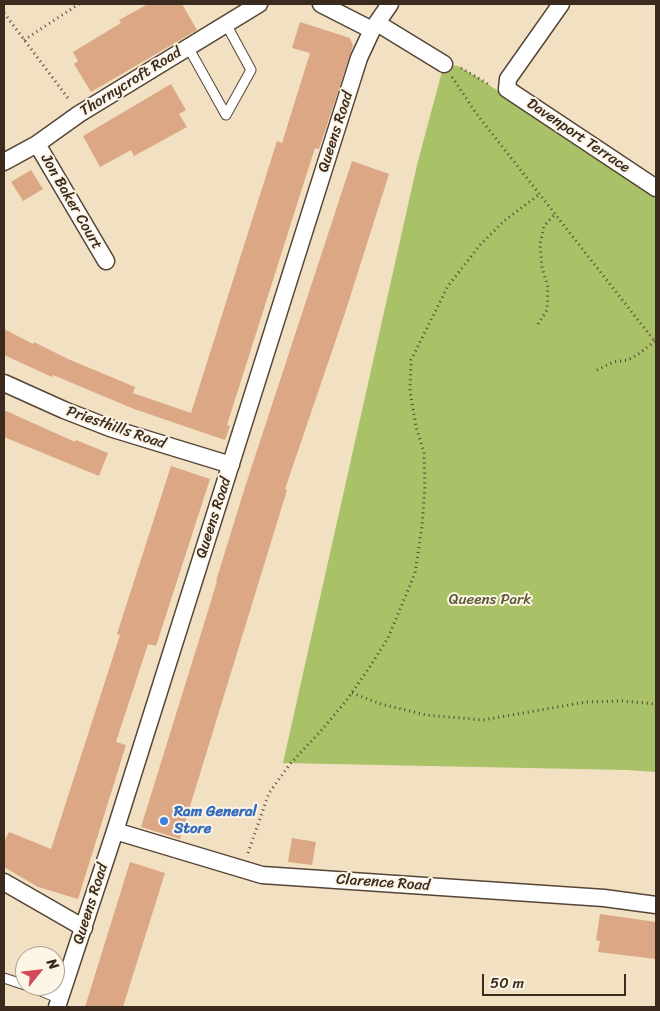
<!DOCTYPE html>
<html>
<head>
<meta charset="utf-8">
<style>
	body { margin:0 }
	#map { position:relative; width:660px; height:1011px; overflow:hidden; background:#f1e0c1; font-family:Sriracha,sans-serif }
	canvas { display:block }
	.frame { position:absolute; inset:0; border:5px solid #3b2a1e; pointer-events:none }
	.north { position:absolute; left:15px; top:946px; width:50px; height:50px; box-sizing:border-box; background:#fcf5e5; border:1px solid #afa495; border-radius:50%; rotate:61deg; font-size:14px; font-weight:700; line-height:20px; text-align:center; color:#3b2a1e }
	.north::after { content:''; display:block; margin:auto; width:18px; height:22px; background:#d1495b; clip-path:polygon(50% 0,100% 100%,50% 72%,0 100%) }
	.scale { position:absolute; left:482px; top:974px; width:144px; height:22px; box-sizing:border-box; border:2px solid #3b2a1e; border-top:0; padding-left:6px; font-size:15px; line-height:18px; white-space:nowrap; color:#3b2a1e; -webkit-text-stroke:4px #fcf5e5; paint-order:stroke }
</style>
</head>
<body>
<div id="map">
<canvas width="660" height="1011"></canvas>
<div class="frame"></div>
<div class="north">N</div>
<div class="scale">50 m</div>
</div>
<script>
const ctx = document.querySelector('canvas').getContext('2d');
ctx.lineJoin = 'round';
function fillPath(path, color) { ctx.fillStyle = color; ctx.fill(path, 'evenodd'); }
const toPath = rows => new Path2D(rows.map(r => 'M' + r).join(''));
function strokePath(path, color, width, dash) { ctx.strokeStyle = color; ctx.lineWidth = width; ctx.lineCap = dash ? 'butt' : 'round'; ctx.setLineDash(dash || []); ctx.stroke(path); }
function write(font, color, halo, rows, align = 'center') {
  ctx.font = font + ' Sriracha,sans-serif'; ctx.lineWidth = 4; ctx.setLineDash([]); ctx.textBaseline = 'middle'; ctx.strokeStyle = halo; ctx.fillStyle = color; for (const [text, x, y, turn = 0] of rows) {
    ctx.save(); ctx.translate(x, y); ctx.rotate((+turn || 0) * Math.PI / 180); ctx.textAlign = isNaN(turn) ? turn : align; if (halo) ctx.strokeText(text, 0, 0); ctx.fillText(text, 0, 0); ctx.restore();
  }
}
fillPath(toPath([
	[444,64,458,66,477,77,510,99,656,188,656,772,626,770,283,763,417,165]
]), '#a9c167');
fillPath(toPath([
	[148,4,182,4,197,30,91,92,74,64,78,61,73,52,121,23,119,20],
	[300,22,350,38,353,46,319,149,315,148,306,176,227,425,230,426,225,440,134,409,53,375,52,377,4,355,4,329,33,344,34,342,68,359,135,387,133,393,191,413,277,141,282,143,310,53,292,48],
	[171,84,186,110,179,114,187,127,134,156,131,150,100,167,83,136],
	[352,161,389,174,345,313,285,489,287,490,180,839,141,827,208,611,217,581,216,581,246,484],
	[31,170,43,189,23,201,11,182],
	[4,410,75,442,76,440,108,453,99,476,4,437],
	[171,466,210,479,156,646,148,644,116,742,126,745,78,899,38,887,4,867,4,842,9,832,51,849,120,635,117,634],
	[292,838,316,842,312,865,288,862],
	[130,862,165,873,123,1007,85,1007],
	[600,914,656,922,656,959,598,952,600,941,596,940]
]), '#dca785');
const lane = toPath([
	[188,47,226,115,251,70,226,24],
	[4,978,25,985],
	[29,986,60,999]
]);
const street = toPath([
	[321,4,372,30],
	[561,4,508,79,507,89,656,188],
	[377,23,444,64],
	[37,144,106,261],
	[4,162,37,144,79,114,259,4],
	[4,383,64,410,110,428,231,465],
	[115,831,262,875,604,898,656,905],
	[4,882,84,928],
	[57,1007,115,831,359,58,372,30,390,4]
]);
strokePath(lane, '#564536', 11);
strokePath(street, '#564536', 19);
strokePath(toPath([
	[4,13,70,101],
	[24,40,79,4],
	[461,68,490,85],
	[452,77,476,113,656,343],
	[538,324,547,310,548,287,542,268,540,244,544,226,555,214],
	[597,370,613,362,628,360,640,353,655,341],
	[352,693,381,704,426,715,483,720,586,702,622,701,656,704],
	[248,853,269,793,290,764,320,732,346,701,369,668,388,638,415,573,422,526,425,486,424,452,416,427,410,391,411,360,448,286,480,245,504,221,540,194]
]), '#564536', 3, [1, 4]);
strokePath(lane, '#fff', 9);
strokePath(street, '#fff', 16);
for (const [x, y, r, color] of [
	[164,821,5,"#3f7fe0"]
]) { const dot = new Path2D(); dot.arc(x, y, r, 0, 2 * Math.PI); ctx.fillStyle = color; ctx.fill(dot); strokePath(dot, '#fcf5e5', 2); }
write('15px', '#3b2a1e', '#fcf5e5', [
	["Thornycroft Road",131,82,-32],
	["Queens Road",336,132,-72],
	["Davenport Terrace",578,136,34],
	["Jon Baker Court",71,202,60],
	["Priesthills Road",116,428,19],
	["Queens Road",214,518,-72],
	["Clarence Road",383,883,4],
	["Queens Road",91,904,-72]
]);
write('15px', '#5c5734', '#fcf5e5', [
	["Queens Park",490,600]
]);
write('bold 15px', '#366cbe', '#fcf5e5', [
	["Ram General",174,812],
	["Store",174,829]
], 'left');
</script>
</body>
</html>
